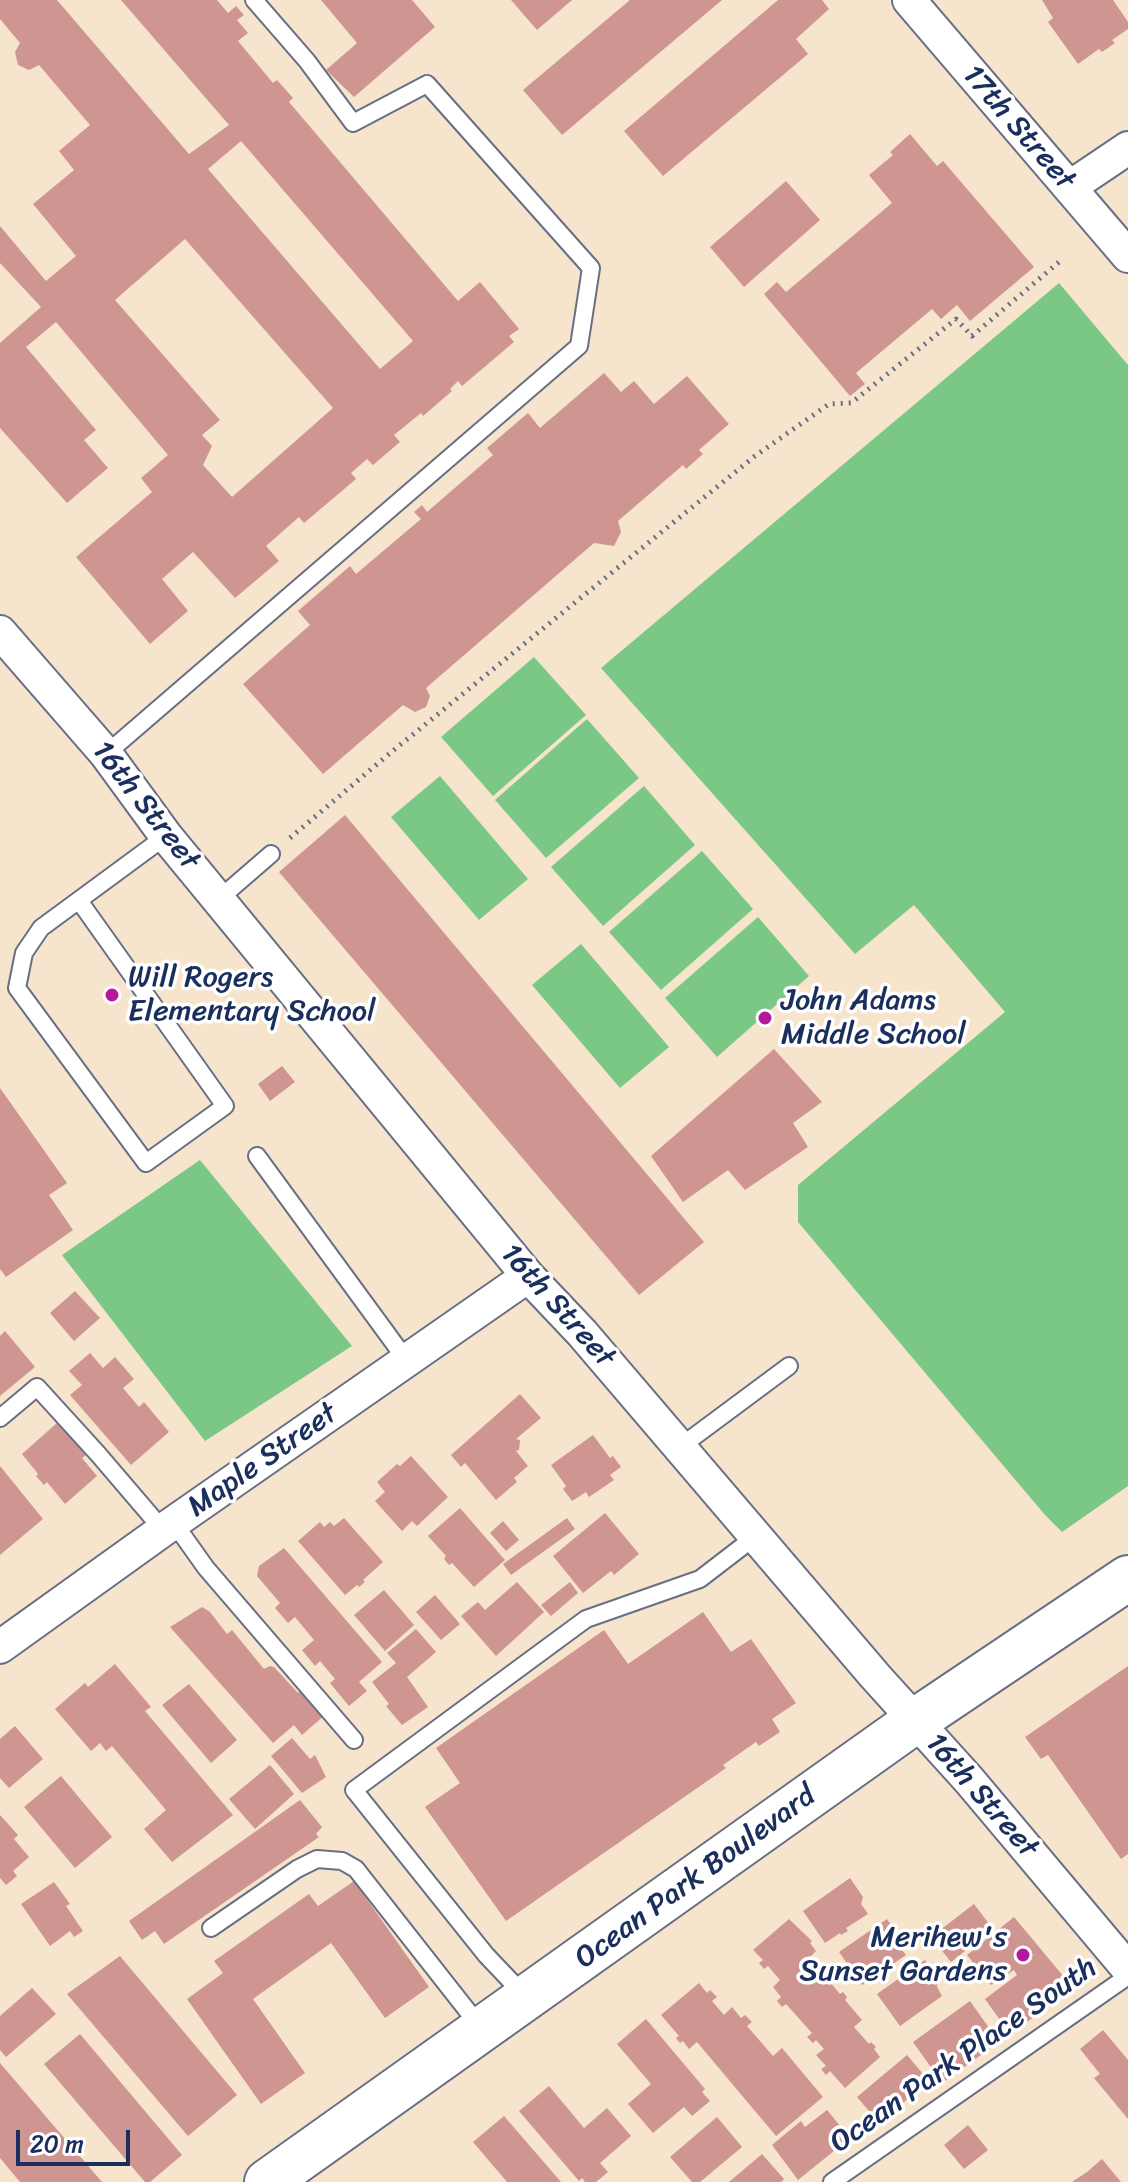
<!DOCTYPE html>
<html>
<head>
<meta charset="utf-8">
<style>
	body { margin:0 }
	#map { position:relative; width:1128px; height:2182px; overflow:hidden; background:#f6e4cc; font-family:Sriracha,sans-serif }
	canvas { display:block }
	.scale { position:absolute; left:16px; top:2130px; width:114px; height:36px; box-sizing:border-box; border:4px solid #1b2f5e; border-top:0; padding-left:10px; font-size:24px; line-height:28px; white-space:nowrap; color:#1b2f5e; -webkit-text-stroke:6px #fff; paint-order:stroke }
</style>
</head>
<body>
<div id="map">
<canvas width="1128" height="2182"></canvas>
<div class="scale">20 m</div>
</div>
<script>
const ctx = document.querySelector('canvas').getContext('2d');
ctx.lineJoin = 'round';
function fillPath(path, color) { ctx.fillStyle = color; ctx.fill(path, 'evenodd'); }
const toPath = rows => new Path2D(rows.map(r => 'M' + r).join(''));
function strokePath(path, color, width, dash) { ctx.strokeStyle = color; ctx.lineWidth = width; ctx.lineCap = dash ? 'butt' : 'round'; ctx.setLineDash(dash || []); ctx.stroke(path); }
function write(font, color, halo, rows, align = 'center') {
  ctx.font = font + ' Sriracha,sans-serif'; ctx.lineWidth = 7; ctx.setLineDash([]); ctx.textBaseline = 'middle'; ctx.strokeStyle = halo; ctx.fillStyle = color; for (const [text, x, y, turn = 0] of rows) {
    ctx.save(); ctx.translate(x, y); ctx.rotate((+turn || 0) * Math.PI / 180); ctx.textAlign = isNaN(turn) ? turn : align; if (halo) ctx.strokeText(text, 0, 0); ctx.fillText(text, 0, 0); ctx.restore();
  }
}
fillPath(toPath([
	[1059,283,1128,365,1128,1486,1062,1532,1045,1515,798,1222,798,1185,1005,1012,914,905,855,954,601,668],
	[534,657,586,715,493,796,441,737],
	[587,719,639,778,546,858,495,800],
	[440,776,528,879,479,920,391,817],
	[644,786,695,845,603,926,551,867],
	[702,851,753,909,661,990,609,932],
	[758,917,809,976,717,1057,665,998],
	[581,944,669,1047,620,1088,532,985],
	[200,1160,352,1346,205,1441,62,1255]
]), '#7bc886');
fillPath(toPath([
	[0,0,57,0,189,154,229,125,121,0,217,0,228,13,236,6,244,15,237,20,248,33,238,41,273,83,277,80,293,98,289,102,458,301,480,282,519,329,509,336,514,342,462,386,458,381,450,389,452,391,423,416,421,413,394,435,400,442,373,465,367,459,351,473,356,479,304,523,299,517,266,546,279,561,235,598,193,552,162,579,188,611,150,644,76,557,152,492,141,478,168,455,56,322,26,347,96,430,84,440,108,468,67,503,0,428,0,343,41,307,0,263,0,226,46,281,76,256,33,204,74,170,59,151,90,125,39,65,29,70,18,65,15,52,20,43,0,19],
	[241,141,413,341,380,369,208,169],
	[185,239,333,408,232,497,203,465,212,446,202,435,220,420,115,300],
	[321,0,412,0,435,27,354,97,326,70,357,43],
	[511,0,572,0,537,30],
	[630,0,722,0,562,135,523,90],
	[778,0,822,0,829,9,796,39,808,54,663,176,624,131],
	[1042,0,1113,0,1128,22,1128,29,1112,40,1115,43,1102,52,1099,49,1078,64,1048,22,1053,18],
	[910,134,937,166,943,161,1034,267,970,321,957,305,941,319,932,309,856,373,865,384,850,396,764,294,777,282,786,292,892,203,869,175,893,155,890,152],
	[786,181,820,220,744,287,710,247],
	[604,373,621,392,634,381,654,404,687,376,729,424,699,450,703,454,686,469,683,465,618,521,621,532,614,546,594,543,426,688,430,696,426,707,415,712,403,705,323,774,243,684,310,625,298,611,350,566,356,574,421,519,414,512,422,505,427,512,493,455,487,448,528,413,540,428],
	[345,815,704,1242,639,1295,279,872],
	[774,1049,822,1102,793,1123,808,1147,745,1190,728,1170,683,1202,651,1156],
	[282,1066,295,1082,270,1101,258,1084],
	[0,1088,67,1183,49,1195,73,1230,6,1277,0,1269],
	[75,1291,100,1318,74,1341,50,1313],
	[5,1331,35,1367,0,1396,0,1336],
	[90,1353,103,1368,115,1357,134,1379,123,1388,139,1407,144,1402,169,1432,131,1465,70,1395,82,1385,69,1371],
	[520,1394,541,1418,516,1439,520,1440,519,1450,516,1451,528,1466,514,1478,517,1482,496,1500,465,1463,461,1467,451,1455],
	[58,1422,86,1455,82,1458,97,1476,65,1504,47,1482,44,1485,36,1476,38,1474,22,1454],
	[593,1435,610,1458,613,1456,621,1467,610,1475,614,1480,589,1497,586,1492,572,1501,563,1489,566,1486,551,1465],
	[411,1456,448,1497,417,1526,412,1521,402,1531,375,1501,385,1492,377,1482,397,1464,400,1466],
	[0,1466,43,1519,0,1555],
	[460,1508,505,1560,474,1587,452,1563,449,1565,444,1559,446,1556,428,1536],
	[605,1513,639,1554,614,1575,611,1571,583,1593,553,1556],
	[344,1518,383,1562,363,1580,365,1582,359,1587,357,1585,345,1595,298,1541,320,1522,324,1527,330,1522,334,1526],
	[567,1518,575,1529,511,1575,503,1564],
	[503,1521,519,1540,506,1551,490,1533],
	[284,1548,382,1662,359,1682,367,1691,349,1706,330,1683,335,1679,320,1661,315,1666,302,1650,314,1640,295,1617,288,1623,275,1608,280,1603,257,1576,259,1566],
	[517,1582,544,1612,496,1656,461,1616,478,1602,485,1610],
	[570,1582,578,1593,551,1616,541,1605],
	[384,1590,414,1625,385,1651,354,1615],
	[435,1595,460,1624,441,1640,416,1612],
	[202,1607,210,1612,227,1634,232,1630,264,1669,270,1666,274,1667,298,1693,304,1688,326,1714,302,1735,294,1725,273,1743,170,1627],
	[703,1612,731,1652,751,1639,796,1703,772,1719,780,1732,759,1746,756,1742,723,1765,726,1768,506,1921,425,1807,460,1783,436,1748,604,1630,628,1664],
	[416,1629,436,1652,407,1677,428,1707,402,1725,386,1706,389,1704,372,1682,396,1663,387,1653],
	[115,1664,151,1707,145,1711,233,1815,172,1862,144,1829,166,1810,112,1746,106,1751,100,1743,91,1751,55,1709,85,1683,88,1687],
	[1128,1666,1128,1854,1121,1859,1048,1755,1041,1759,1025,1737],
	[189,1684,237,1740,211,1763,162,1705],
	[15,1726,43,1759,9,1788,0,1778,0,1739],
	[292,1738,310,1759,315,1755,326,1777,302,1793,271,1756],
	[270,1765,294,1794,255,1829,229,1799],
	[61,1776,112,1837,75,1868,24,1807],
	[300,1800,322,1827,316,1834,319,1837,164,1944,155,1931,142,1940,129,1921],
	[0,1815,18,1835,14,1839,29,1857,13,1871,17,1876,6,1885,0,1878],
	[850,1878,863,1897,861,1904,868,1914,846,1928,848,1931,841,1935,840,1933,825,1943,803,1911],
	[354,1881,429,1987,385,2018,331,1943,253,1999,305,2073,261,2104,187,1999,223,1973,214,1961,309,1894,318,1906],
	[54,1882,70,1904,66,1906,83,1931,74,1937,70,1931,50,1946,21,1904],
	[974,1904,993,1929,951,1962,931,1937],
	[1014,1917,1074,1989,1010,2034,985,1999,1017,1975,1014,1970,991,1985,967,1955],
	[789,1919,812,1941,810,1943,816,1951,809,1958,824,1975,826,1973,831,1978,828,1980,840,1994,843,1992,847,1997,845,2000,862,2020,854,2027,869,2044,871,2042,876,2047,874,2049,880,2057,845,2088,830,2071,826,2075,821,2069,826,2066,816,2055,824,2049,816,2040,813,2043,807,2037,812,2033,786,2004,782,2007,777,2001,781,1997,773,1987,780,1980,768,1966,764,1969,759,1963,763,1960,753,1950],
	[887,1919,900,1938,899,1946,906,1955,862,1985,839,1952],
	[120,1956,237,2095,188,2136,67,1994],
	[925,1960,938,1980,937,1987,942,1996,900,2026,877,1994],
	[699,1983,707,1993,710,1990,717,1997,712,2001,724,2015,732,2007,741,2018,745,2015,752,2022,747,2026,773,2056,782,2048,823,2097,776,2136,697,2042,689,2049,683,2041,680,2043,676,2038,679,2036,661,2015],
	[32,1988,56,2014,6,2057,0,2050,0,2016],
	[970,2001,999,2042,942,2083,913,2042],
	[646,2019,705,2089,702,2092,710,2101,692,2116,684,2107,653,2133,628,2104,651,2084,617,2044],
	[1103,2030,1128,2060,1128,2119,1094,2078,1100,2074,1080,2049],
	[80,2034,182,2155,150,2182,145,2182,44,2064],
	[907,2055,929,2081,879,2123,857,2097],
	[0,2063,102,2182,20,2182,0,2158],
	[549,2086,584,2128,607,2108,631,2136,600,2163,608,2172,596,2182,585,2182,582,2178,579,2181,519,2111],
	[827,2110,850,2138,798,2180,772,2145,801,2121,805,2127],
	[504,2116,561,2182,507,2182,473,2142],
	[717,2117,742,2147,700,2182,692,2182,670,2157],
	[968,2125,988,2150,964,2169,944,2145],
	[762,2154,784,2179,781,2182,729,2182],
	[1102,2159,1121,2182,1072,2182,1087,2172]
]), '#cf9590');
const lane = toPath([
	[106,754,579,346,591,268,427,84,353,123,307,61,254,0],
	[219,899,271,854],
	[80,902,225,1106,146,1163,17,988,24,953,41,928,166,836],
	[257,1156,407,1361],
	[0,1418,37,1387,98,1454,163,1530],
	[680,1447,789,1366],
	[174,1523,206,1568,354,1740],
	[211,1928,297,1869,317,1859,342,1861,356,1869,481,2028],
	[524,1995,486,1955,354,1790,586,1619,700,1579,756,1536],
	[832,2182,1128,1976]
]);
const street = toPath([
	[909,0,1128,256],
	[1070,187,1128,148],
	[0,632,106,754,166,836,528,1276,582,1333,875,1676,969,1780,1128,1969],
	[0,1647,163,1530,528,1276]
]);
const secondary = toPath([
	[267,2182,915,1721,1128,1578]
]);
strokePath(lane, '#686e84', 20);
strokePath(street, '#686e84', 36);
strokePath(secondary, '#686e84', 48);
strokePath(toPath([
	[290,838,389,754,755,456,829,404,851,403,956,319,972,336,1059,262]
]), '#686e84', 5, [2, 6]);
strokePath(lane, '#fff', 16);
strokePath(street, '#fff', 32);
strokePath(secondary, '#fff', 44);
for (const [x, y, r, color] of [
	[112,995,8,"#b5179e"],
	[765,1018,8,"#b5179e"],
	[1023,1955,8,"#b5179e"]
]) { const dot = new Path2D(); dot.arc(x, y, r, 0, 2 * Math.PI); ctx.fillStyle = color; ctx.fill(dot); strokePath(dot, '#fff', 3); }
write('30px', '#1b2f5e', '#fff', [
	["17th Street",1018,128,49],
	["16th Street",145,806,52],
	["16th Street",557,1306,48],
	["Maple Street",263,1461,-35],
	["16th Street",981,1796,49],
	["Ocean Park Boulevard",696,1878,-36],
	["Ocean Park Place South",964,2056,-35]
]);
write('30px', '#1b2f5e', '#fff', [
	["Will Rogers",128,978],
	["Elementary School",128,1012],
	["John Adams",781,1001],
	["Middle School",781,1035],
	["Merihew's",1007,1938,"right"],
	["Sunset Gardens",1007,1972,"right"]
], 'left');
</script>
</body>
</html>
